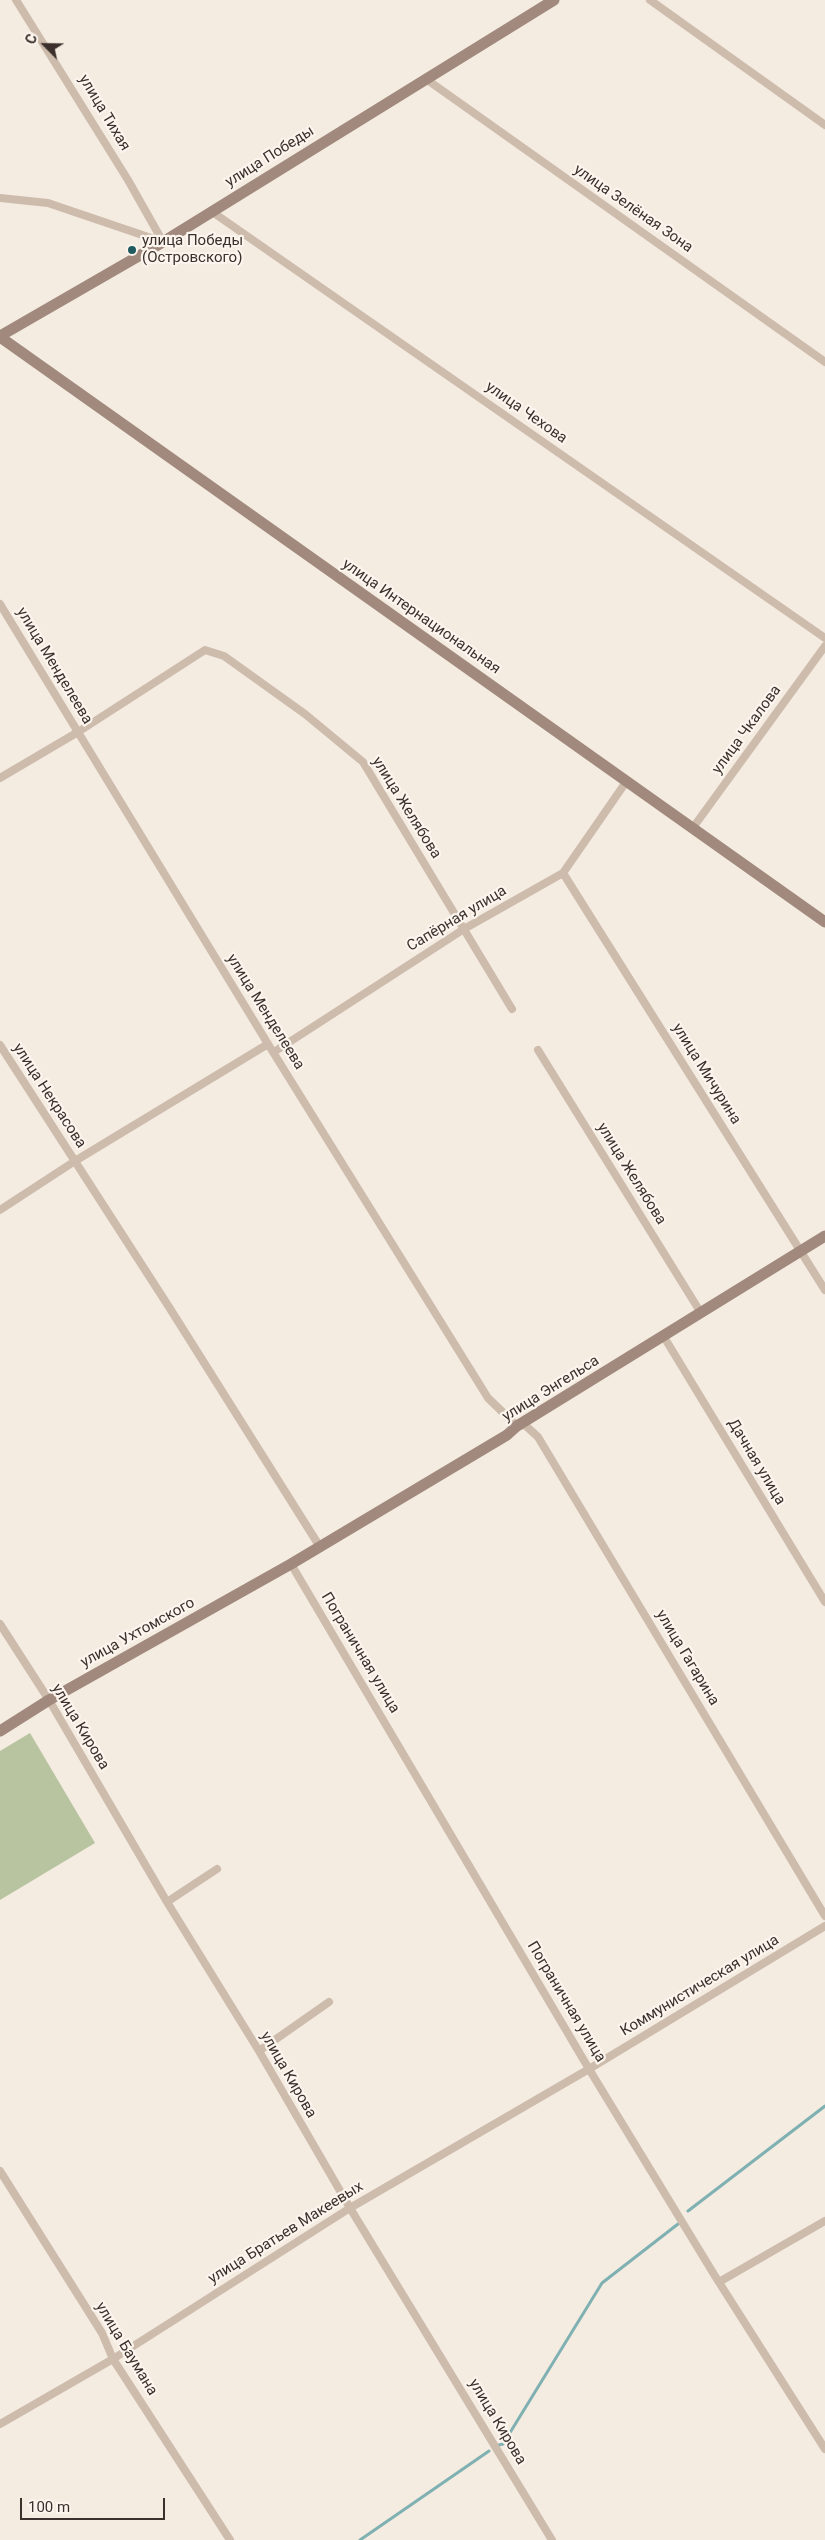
<!DOCTYPE html>
<html>
<head>
<meta charset="utf-8">
<style>
	body { margin:0 }
	#map { position:relative; width:825px; height:2540px; overflow:hidden; background:#f4ebe1; font-family:Roboto,sans-serif }
	canvas { display:block }
	.north { position:absolute; left:20px; top:20px; width:50px; height:50px; -webkit-text-stroke:4px #fbf5ee; paint-order:stroke; rotate:293deg; font-size:14px; font-weight:700; line-height:20px; text-align:center; color:#3b302b }
	.north::after { content:''; display:block; margin:auto; width:18px; height:22px; background:#3b302b; clip-path:polygon(50% 0,100% 100%,50% 72%,0 100%) }
	.scale { position:absolute; left:20px; top:2498px; width:145px; height:22px; box-sizing:border-box; border:2px solid #3b302b; border-top:0; padding-left:6px; font-size:15px; line-height:18px; white-space:nowrap; color:#3b302b; -webkit-text-stroke:4px #fbf5ee; paint-order:stroke }
</style>
</head>
<body>
<div id="map">
<canvas width="825" height="2540"></canvas>
<div class="north">С</div>
<div class="scale">100 m</div>
</div>
<script>
const ctx = document.querySelector('canvas').getContext('2d');
ctx.lineJoin = 'round';
function fillPath(path, color) { ctx.fillStyle = color; ctx.fill(path, 'evenodd'); }
const toPath = rows => new Path2D(rows.map(r => 'M' + r).join(''));
function strokePath(path, color, width, dash) { ctx.strokeStyle = color; ctx.lineWidth = width; ctx.lineCap = dash ? 'butt' : 'round'; ctx.setLineDash(dash || []); ctx.stroke(path); }
function write(font, color, halo, rows, align = 'center') {
  ctx.font = font + ' Roboto,sans-serif'; ctx.lineWidth = 4.5; ctx.setLineDash([]); ctx.textBaseline = 'middle'; ctx.strokeStyle = halo; ctx.fillStyle = color; for (const [text, x, y, turn = 0] of rows) {
    ctx.save(); ctx.translate(x, y); ctx.rotate((+turn || 0) * Math.PI / 180); ctx.textAlign = isNaN(turn) ? turn : align; if (halo) ctx.strokeText(text, 0, 0); ctx.fillText(text, 0, 0); ctx.restore();
  }
}
fillPath(toPath([
	[30,1733,95,1843,0,1900,0,1751]
]), '#b8c4a0');
strokePath(toPath([
	[688,2211,825,2106],
	[499,2445,503,2444,602,2283,678,2224],
	[360,2540,489,2451]
]), '#7fb0b2', 3);
strokePath(toPath([
	[16,0,128,180,163,242],
	[650,0,825,125],
	[426,79,825,362],
	[0,198,48,203,163,242],
	[211,211,825,638],
	[0,604,268,1044,488,1398,517,1426,525,1425,538,1437,825,1916],
	[0,778,78,732,205,650,224,656,305,714,363,762,512,1009],
	[692,829,825,646],
	[563,873,825,1290],
	[0,1045,169,1307,320,1547],
	[538,1050,701,1313],
	[274,1052,464,929,563,873,626,782],
	[0,1210,75,1161,268,1044],
	[664,1337,825,1602],
	[291,1564,589,2069,715,2276,825,2449],
	[0,1624,49,1700,167,1902,259,2051,350,2208,552,2540],
	[167,1902,217,1869],
	[259,2051,329,2002],
	[0,2171,102,2333,113,2359,230,2540],
	[719,2282,825,2221],
	[0,2424,113,2359,350,2208,589,2069,825,1926]
]), '#cdbbac', 8);
strokePath(toPath([
	[0,336,163,242,554,0],
	[0,337,825,922],
	[0,1731,49,1700,291,1564,507,1435,517,1426,825,1236]
]), '#a18a7d', 11);
for (const [x, y, r, color] of [
	[132,250,5,"#1f5a5e"]
]) { const dot = new Path2D(); dot.arc(x, y, r, 0, 2 * Math.PI); ctx.fillStyle = color; ctx.fill(dot); strokePath(dot, '#fbf5ee', 2); }
write('15px', '#3b302b', '#fbf5ee', [
	["улица Тихая",104,113,59],
	["улица Победы",270,157,-32],
	["улица Зелёная Зона",633,209,35],
	["улица Чехова",526,413,35],
	["улица Интернациональная",421,617,35],
	["улица Менделеева",54,666,59],
	["улица Чкалова",747,730,-54],
	["улица Желябова",406,808,58],
	["Сапёрная улица",457,919,-31],
	["улица Менделеева",265,1012,58],
	["улица Мичурина",706,1074,58],
	["улица Некрасова",49,1096,57],
	["улица Желябова",631,1174,58],
	["улица Энгельса",551,1389,-32],
	["Дачная улица",756,1462,59],
	["улица Ухтомского",138,1633,-29],
	["Пограничная улица",360,1653,59],
	["улица Гагарина",687,1658,59],
	["улица Кирова",80,1727,59],
	["Коммунистическая улица",700,1986,-31],
	["Пограничная улица",566,2002,59],
	["улица Кирова",288,2075,60],
	["улица Братьев Макеевых",286,2233,-32],
	["улица Баумана",126,2349,59],
	["улица Кирова",497,2422,59]
]);
write('15px', '#3b302b', '#fbf5ee', [
	["улица Победы",142,241],
	["(Островского)",142,258]
], 'left');
</script>
</body>
</html>
